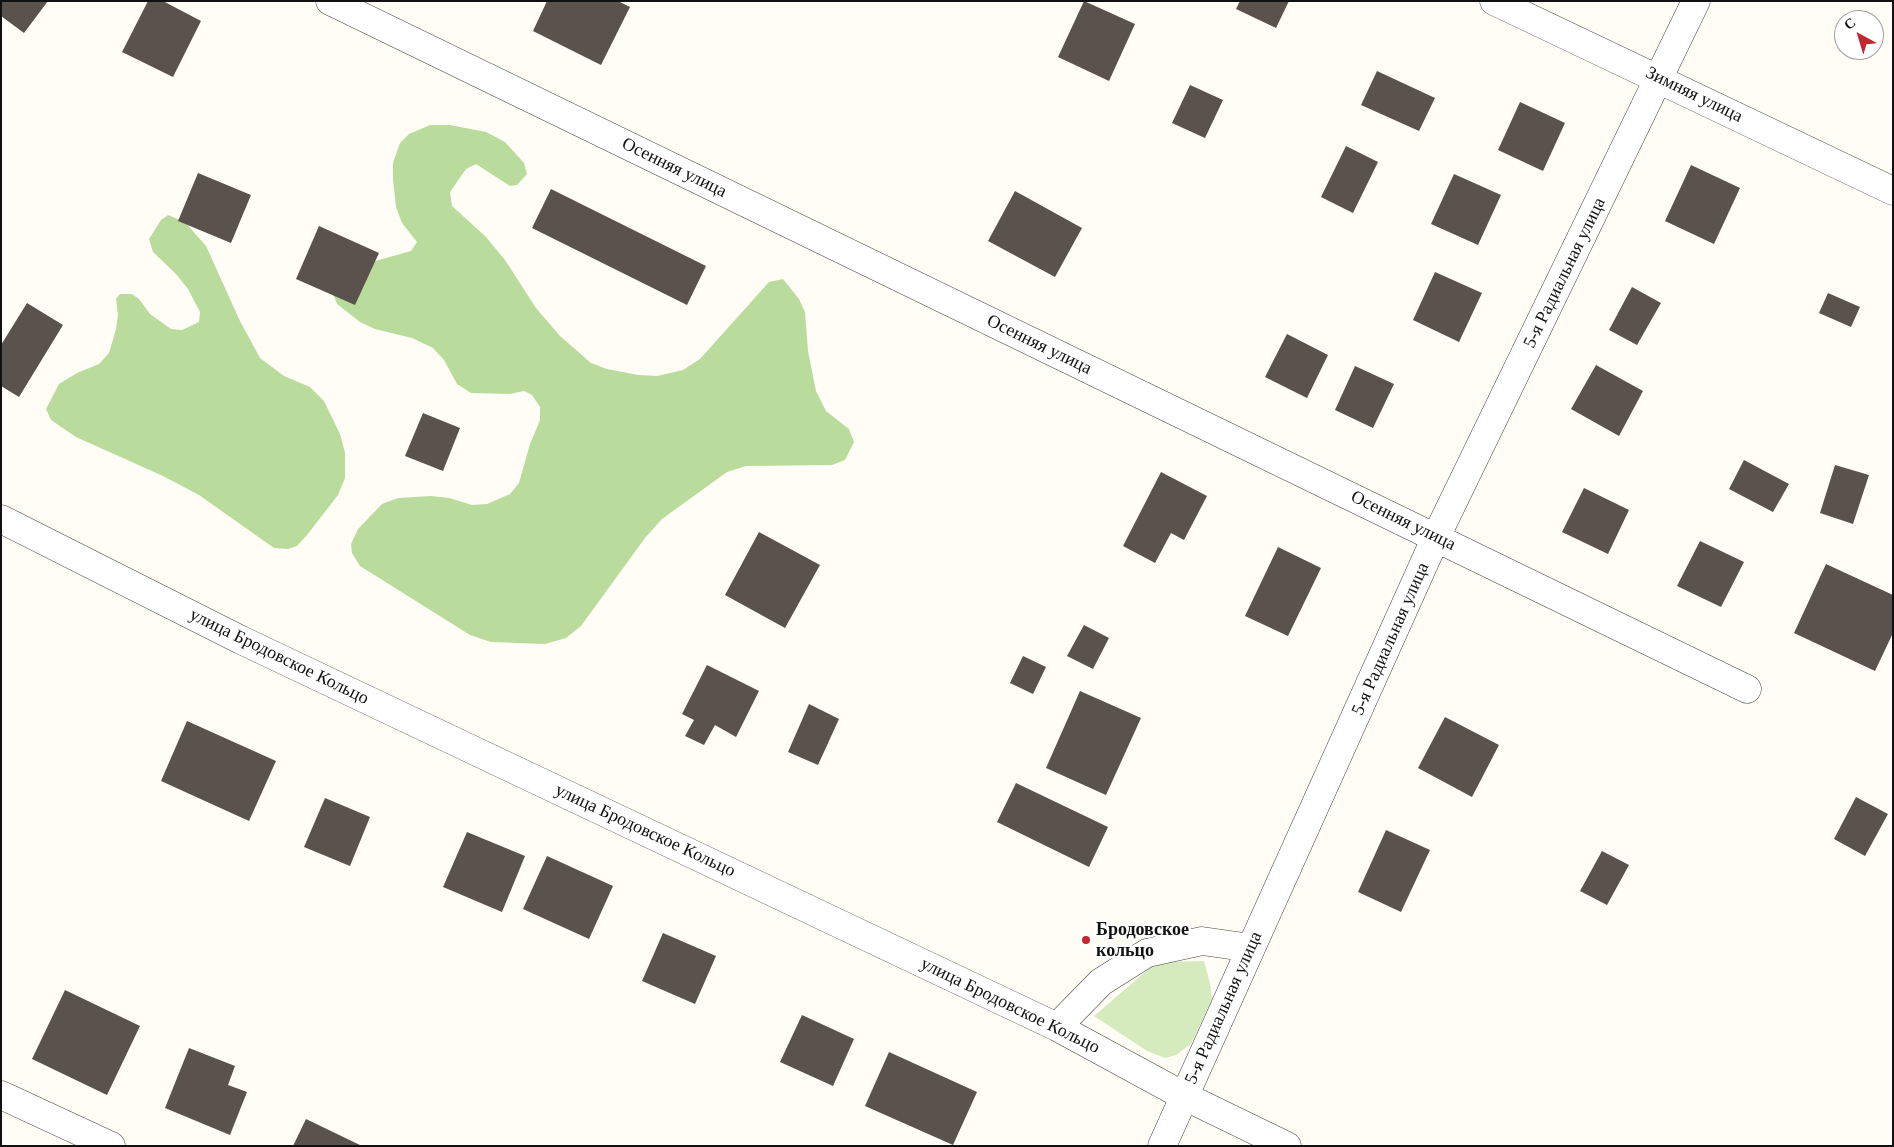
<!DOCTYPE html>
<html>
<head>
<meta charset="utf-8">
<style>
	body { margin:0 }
	#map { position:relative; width:1894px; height:1147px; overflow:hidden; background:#fffdf5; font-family:Georgia,serif }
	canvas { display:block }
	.frame { position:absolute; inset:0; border:2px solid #111; pointer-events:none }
	.north { position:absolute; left:1834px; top:10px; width:50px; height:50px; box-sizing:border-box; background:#fff; border:1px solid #a0a0a0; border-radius:50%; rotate:321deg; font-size:14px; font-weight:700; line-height:20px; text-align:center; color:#111 }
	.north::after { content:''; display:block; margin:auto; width:18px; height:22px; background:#c4262e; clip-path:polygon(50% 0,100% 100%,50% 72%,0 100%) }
</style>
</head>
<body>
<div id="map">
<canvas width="1894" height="1147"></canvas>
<div class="frame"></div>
<div class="north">С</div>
</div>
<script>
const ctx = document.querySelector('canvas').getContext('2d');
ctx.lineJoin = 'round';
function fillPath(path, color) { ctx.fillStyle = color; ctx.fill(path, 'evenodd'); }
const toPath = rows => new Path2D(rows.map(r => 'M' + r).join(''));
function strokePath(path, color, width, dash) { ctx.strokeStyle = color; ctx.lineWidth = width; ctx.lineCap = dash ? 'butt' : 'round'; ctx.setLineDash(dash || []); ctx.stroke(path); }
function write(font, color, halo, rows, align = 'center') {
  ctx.font = font + ' Georgia,serif'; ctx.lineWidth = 5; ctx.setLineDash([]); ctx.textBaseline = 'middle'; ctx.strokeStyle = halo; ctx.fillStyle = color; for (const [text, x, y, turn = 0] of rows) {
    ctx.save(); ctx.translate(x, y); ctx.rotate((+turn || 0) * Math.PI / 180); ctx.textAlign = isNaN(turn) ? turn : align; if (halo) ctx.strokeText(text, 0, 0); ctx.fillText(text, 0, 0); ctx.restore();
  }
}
fillPath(toPath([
	[1204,961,1210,983,1212,999,1191,1044,1176,1055,1165,1058,1147,1051,1094,1016,1157,962]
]), '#d5ebbd');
fillPath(toPath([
	[430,125,450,125,486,132,505,142,524,163,527,174,517,185,510,186,476,164,466,169,450,192,452,206,486,237,505,260,536,308,560,336,591,363,607,369,638,375,657,376,683,370,700,359,769,282,783,279,799,299,805,312,808,351,816,391,826,411,849,429,854,442,845,460,832,465,746,466,727,472,662,519,645,538,581,626,566,638,545,644,491,642,470,635,360,566,352,553,351,544,358,529,382,504,398,498,431,496,449,498,472,505,487,504,510,494,519,483,530,444,540,420,540,407,532,395,524,391,510,394,471,393,457,384,444,360,433,348,412,338,375,329,360,322,337,304,332,291,361,265,411,251,417,242,402,223,396,207,393,179,393,163,400,143,409,134],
	[168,215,185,222,206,246,240,321,260,358,284,376,310,387,324,401,340,434,345,453,345,478,338,495,307,535,297,546,288,549,274,548,199,495,163,476,76,437,51,420,46,409,59,384,77,373,99,364,109,353,116,329,118,315,116,299,120,294,132,294,139,299,150,314,171,329,182,330,199,322,200,312,188,289,176,274,153,252,149,239,161,220]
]), '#b9dc9c');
fillPath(toPath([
	[1,1,48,1,24,33,1,16],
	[148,1,163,1,201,21,173,77,122,52],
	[547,1,618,1,630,7,601,65,533,31],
	[1084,1,1135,24,1109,81,1058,57],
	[1240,1,1289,1,1276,28,1236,9],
	[1377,71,1435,98,1419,131,1361,105],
	[1190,85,1223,100,1205,138,1172,123],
	[1520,102,1565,123,1543,171,1498,150],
	[1346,146,1378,162,1353,213,1321,197],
	[1691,165,1740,188,1714,244,1665,221],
	[198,173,251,195,231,243,178,221],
	[1454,174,1501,195,1478,245,1431,224],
	[551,189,706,266,687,305,532,228],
	[1015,191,1082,228,1055,277,988,241],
	[319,226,379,253,355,305,296,279],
	[1435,272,1482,293,1459,342,1413,320],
	[1632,287,1661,303,1637,345,1609,330],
	[1828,293,1860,307,1851,327,1819,313],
	[27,303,63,325,19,397,1,386,1,345],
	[1287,334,1328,355,1307,398,1265,377],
	[1596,365,1643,391,1619,436,1571,409],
	[1355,366,1394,384,1373,428,1335,410],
	[423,413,460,428,443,471,405,456],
	[1744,460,1789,484,1773,512,1729,489],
	[1835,465,1869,475,1853,524,1820,513],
	[1161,472,1207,496,1184,540,1171,533,1155,563,1123,546],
	[1584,488,1629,510,1608,554,1562,532],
	[759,532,820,565,785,628,725,595],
	[1700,541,1744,562,1721,607,1677,586],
	[1278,547,1321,568,1288,636,1245,616],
	[1826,564,1893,595,1893,633,1875,671,1794,633],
	[1084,625,1109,638,1093,669,1067,656],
	[1023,656,1046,667,1033,694,1010,683],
	[707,665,759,691,736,737,715,725,704,745,685,736,694,720,682,714],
	[1080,691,1141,718,1106,795,1046,768],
	[809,704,839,719,818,765,788,752],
	[1445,717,1499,745,1472,797,1418,768],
	[187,721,276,761,249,821,161,781],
	[1016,783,1108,827,1089,867,997,822],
	[1856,797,1888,814,1865,856,1834,839],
	[325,798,370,817,350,866,304,847],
	[1386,830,1430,850,1401,912,1358,892],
	[467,832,525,856,502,912,443,887],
	[1602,851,1629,865,1607,905,1580,891],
	[547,856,613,886,589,939,523,909],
	[663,933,716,956,695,1004,642,981],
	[65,990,140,1026,107,1095,32,1059],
	[802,1015,854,1039,833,1086,780,1062],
	[189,1048,235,1066,228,1085,247,1092,230,1135,165,1108],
	[889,1052,977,1092,953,1145,865,1106],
	[306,1119,362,1146,293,1146]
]), '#5a524d');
const minor = toPath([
	[330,1,1747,689],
	[1494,1,1893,191],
	[1,519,241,640,1057,1027,1184,1096,1287,1146],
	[1057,1027,1101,982,1147,953,1202,941,1251,948],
	[1,1095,111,1146],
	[1162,1146,1436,537,1696,1]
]);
strokePath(minor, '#444', 29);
strokePath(minor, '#fff', 28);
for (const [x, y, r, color] of [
	[1086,940,5,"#c4262e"]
]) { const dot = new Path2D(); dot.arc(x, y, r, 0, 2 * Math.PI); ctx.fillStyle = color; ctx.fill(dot); strokePath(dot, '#fff', 2); }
write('18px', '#111', '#fff', [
	["Зимняя улица",1694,95,26],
	["Осенняя улица",674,168,26],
	["5-я Радиальная улица",1565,273,-64],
	["Осенняя улица",1039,345,26],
	["Осенняя улица",1403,521,26],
	["5-я Радиальная улица",1391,639,-66],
	["улица Бродовское Кольцо",279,657,26],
	["улица Бродовское Кольцо",645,831,25],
	["улица Бродовское Кольцо",1010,1006,26],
	["5-я Радиальная улица",1224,1008,-66]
]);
write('bold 18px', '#111', '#fff', [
	["Бродовское",1096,930],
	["кольцо",1096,951]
], 'left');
</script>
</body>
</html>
